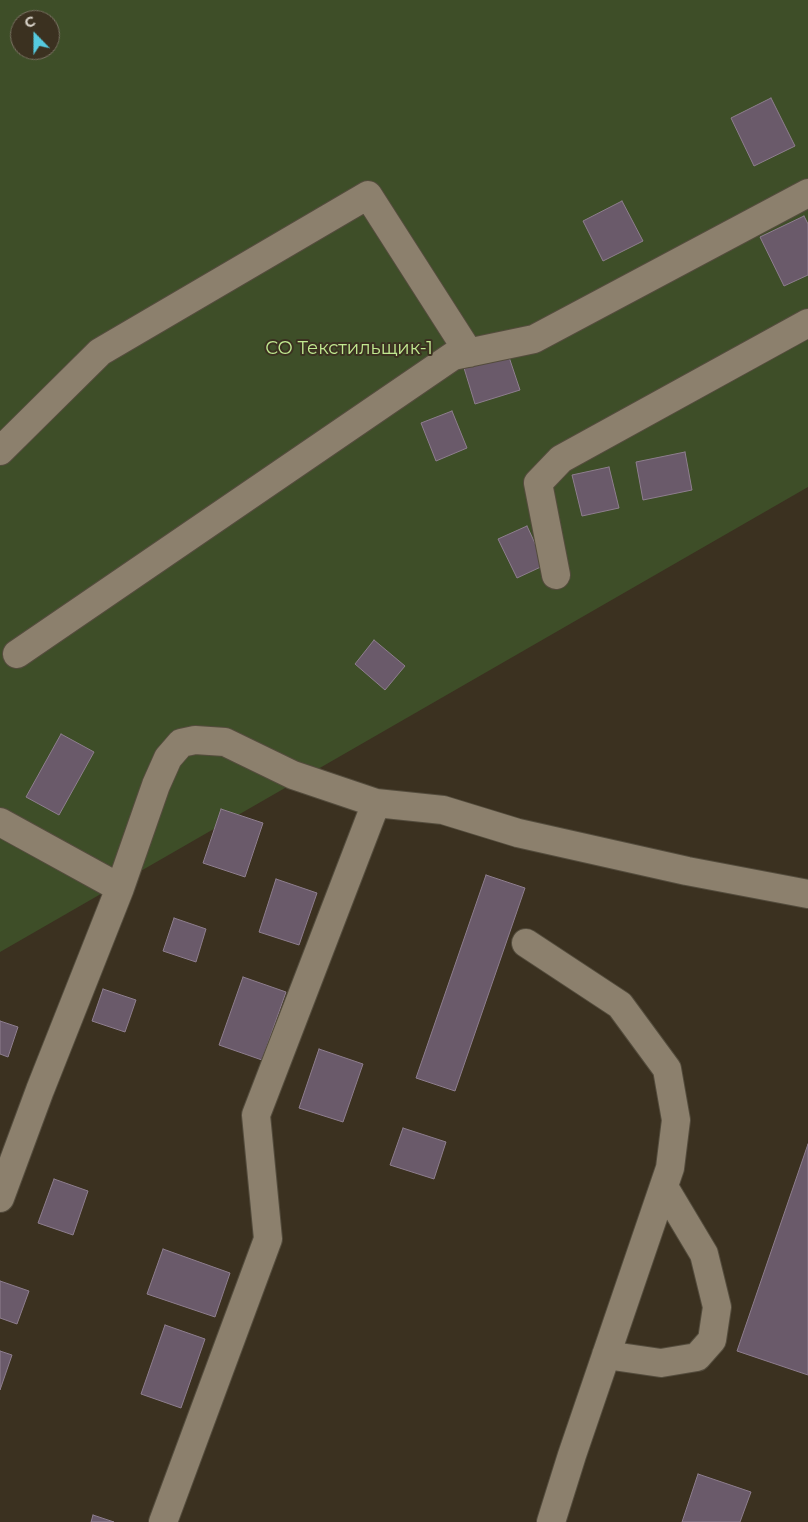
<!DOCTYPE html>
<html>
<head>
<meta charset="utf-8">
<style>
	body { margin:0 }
	#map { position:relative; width:808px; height:1522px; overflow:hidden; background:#3b3120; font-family:Montserrat,sans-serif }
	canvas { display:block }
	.north { position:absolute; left:10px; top:10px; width:50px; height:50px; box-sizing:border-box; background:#3b3120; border:1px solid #797162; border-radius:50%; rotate:338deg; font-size:14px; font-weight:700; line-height:20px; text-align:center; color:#d6d0c6 }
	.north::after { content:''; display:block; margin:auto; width:18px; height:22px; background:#55cadf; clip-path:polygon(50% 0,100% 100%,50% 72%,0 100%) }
</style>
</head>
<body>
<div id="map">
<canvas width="808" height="1522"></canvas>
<div class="north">С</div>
</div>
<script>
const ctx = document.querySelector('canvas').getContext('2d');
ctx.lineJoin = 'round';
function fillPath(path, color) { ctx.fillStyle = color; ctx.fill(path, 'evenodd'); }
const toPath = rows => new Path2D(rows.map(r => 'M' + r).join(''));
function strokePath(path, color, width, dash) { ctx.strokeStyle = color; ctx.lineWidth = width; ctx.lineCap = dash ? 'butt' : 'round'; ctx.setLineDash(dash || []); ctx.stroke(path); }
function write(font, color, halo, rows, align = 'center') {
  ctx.font = font + ' Montserrat,sans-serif'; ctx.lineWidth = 4; ctx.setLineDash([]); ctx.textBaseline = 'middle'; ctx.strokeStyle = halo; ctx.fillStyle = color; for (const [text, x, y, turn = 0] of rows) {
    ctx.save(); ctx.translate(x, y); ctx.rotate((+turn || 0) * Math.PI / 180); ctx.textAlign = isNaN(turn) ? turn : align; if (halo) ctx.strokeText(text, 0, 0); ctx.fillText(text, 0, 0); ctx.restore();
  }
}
fillPath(toPath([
	[0,0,808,0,808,487,0,952],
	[20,20,50,20,50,50,20,50]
]), '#3e4e28');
const building = toPath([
	[771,98,795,146,754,166,731,118,771,98],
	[622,201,643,241,603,261,583,221,622,201],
	[804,216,808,224,808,275,784,286,760,237,804,216],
	[508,354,520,390,475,404,464,368,508,354],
	[452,411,467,448,436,461,421,423,452,411],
	[685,452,692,490,643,500,636,462,685,452],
	[609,467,619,508,582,516,572,475,609,467],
	[527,526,545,565,517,578,498,539,527,526],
	[374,640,405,666,385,690,355,664,374,640],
	[61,734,94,752,59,815,26,797,61,734],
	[221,809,263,823,245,877,203,863,221,809],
	[486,875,525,888,455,1091,416,1078,486,875],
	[276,879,317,893,299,945,259,932,276,879],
	[174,918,206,929,196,962,163,951,174,918],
	[243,977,286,992,262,1060,219,1045,243,977],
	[103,989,136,1000,125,1032,92,1021,103,989],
	[0,1021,18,1027,8,1057,0,1054,0,1021],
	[319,1049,363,1064,343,1122,299,1108,319,1049],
	[403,1128,446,1142,434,1179,390,1165,403,1128],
	[808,1144,808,1375,737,1351,808,1144],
	[54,1179,88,1191,73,1235,38,1223,54,1179],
	[163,1249,230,1273,215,1317,147,1294,163,1249],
	[0,1281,29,1291,17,1324,0,1318,0,1281],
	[165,1325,205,1339,181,1408,141,1394,165,1325],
	[0,1351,12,1355,0,1390,0,1351],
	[698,1474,751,1492,740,1522,682,1522,698,1474],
	[93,1515,114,1522,91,1522,93,1515]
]);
fillPath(building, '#6a5a6a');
strokePath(building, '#8e7e8e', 1);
const minor = toPath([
	[0,451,100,352,368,195,469,353],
	[556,575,538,483,561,459,808,323],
	[17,654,453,356,534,339,808,193],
	[0,822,120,888],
	[526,943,620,1005,667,1069,676,1120,670,1168,572,1455,551,1522],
	[0,1198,40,1090,120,888,156,785,168,758,181,743,195,740,225,742,293,775,376,803,443,810,518,833,687,871,808,894],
	[606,1355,661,1363,697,1357,712,1340,717,1307,704,1254,664,1187],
	[163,1522,268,1239,256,1115,376,803]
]);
strokePath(minor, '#544c3d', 30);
strokePath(minor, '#8c806d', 28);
write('18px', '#c1e990', '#3b3120', [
	["СО Текстильщик-1",349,349]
]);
</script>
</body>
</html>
